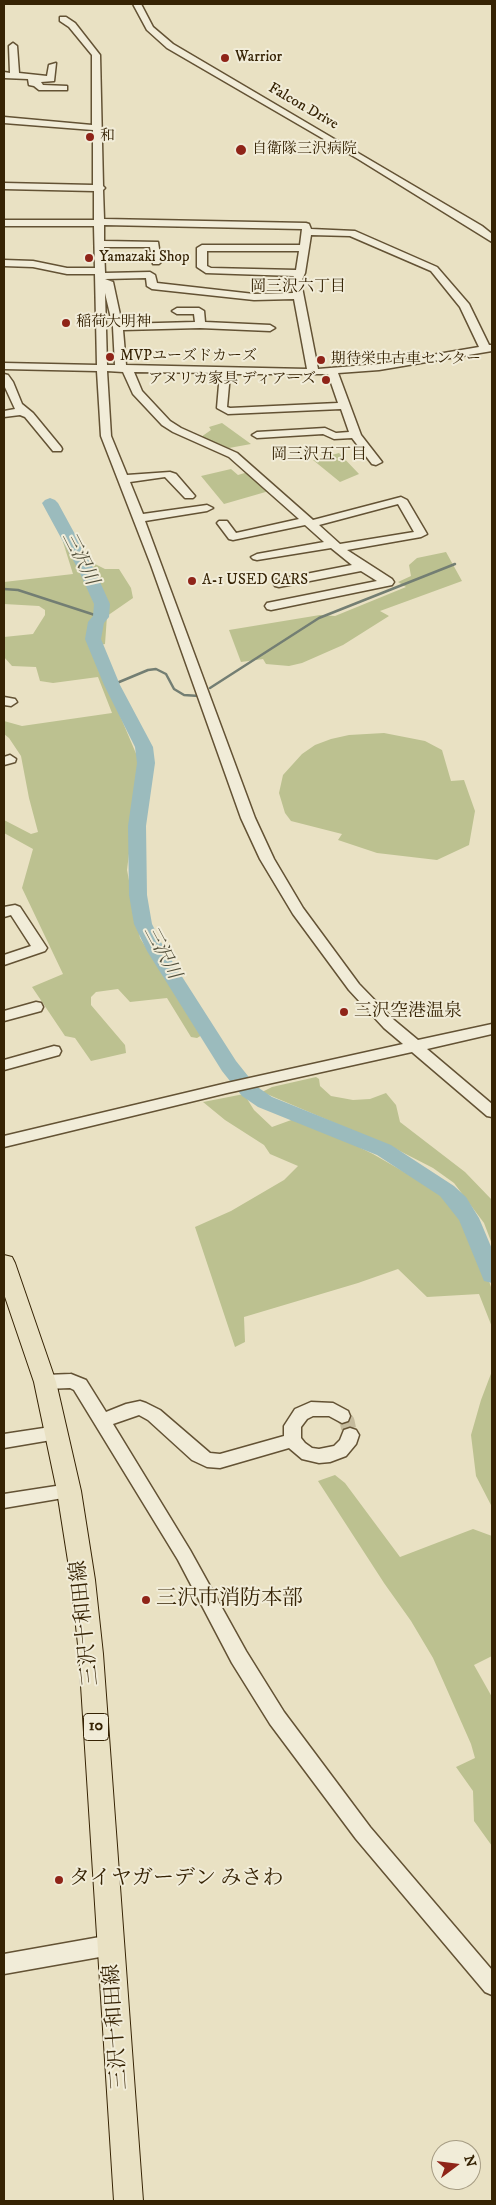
<!DOCTYPE html>
<html>
<head>
<meta charset="utf-8">
<style>
	body { margin:0 }
	#map { position:relative; width:496px; height:2205px; overflow:hidden; background:#e9e1c3; font-family:"IM FELL DW Pica",serif }
	canvas { display:block }
	.frame { position:absolute; inset:0; border:5px solid #362304; pointer-events:none }
	.north { position:absolute; left:431px; top:2140px; width:50px; height:50px; box-sizing:border-box; background:#f1ecd8; border:1px solid #a69c83; border-radius:50%; rotate:75deg; font-size:14px; font-weight:700; line-height:20px; text-align:center; color:#362304 }
	.north::after { content:''; display:block; margin:auto; width:18px; height:22px; background:#8f2418; clip-path:polygon(50% 0,100% 100%,50% 72%,0 100%) }
</style>
</head>
<body>
<div id="map">
<canvas width="496" height="2205"></canvas>
<div class="frame"></div>
<div class="north">N</div>
</div>
<script>
const ctx = document.querySelector('canvas').getContext('2d');
ctx.lineJoin = 'round';
function fillPath(path, color) { ctx.fillStyle = color; ctx.fill(path, 'evenodd'); }
const toPath = rows => new Path2D(rows.map(r => 'M' + r).join(''));
function strokePath(path, color, width, dash) { ctx.strokeStyle = color; ctx.lineWidth = width; ctx.lineCap = dash ? 'butt' : 'round'; ctx.setLineDash(dash || []); ctx.stroke(path); }
function write(font, color, halo, rows, align = 'center') {
  ctx.font = font + ' "IM FELL DW Pica","Noto Serif JP",serif'; ctx.lineWidth = 4; ctx.setLineDash([]); ctx.textBaseline = 'middle'; ctx.strokeStyle = halo; ctx.fillStyle = color; for (const [text, x, y, turn = 0] of rows) {
    ctx.save(); ctx.translate(x, y); ctx.rotate((+turn || 0) * Math.PI / 180); ctx.textAlign = isNaN(turn) ? turn : align; if (halo) ctx.strokeText(text, 0, 0); ctx.fillText(text, 0, 0); ctx.restore();
  }
}
fillPath(toPath([
	[222,423,251,444,229,448,201,437,211,430,209,427],
	[339,453,359,474,340,482,313,460],
	[231,469,238,475,248,472,269,491,224,504,201,476],
	[68,541,75,553,87,552,95,564,105,569,119,569,131,588,133,598,107,616,105,644,91,647,140,763,127,870,140,938,202,1035,197,1038,191,1037,167,998,130,1002,118,989,96,992,91,997,91,1005,125,1045,126,1053,91,1061,75,1038,65,1036,32,987,63,974,22,888,33,849,4,833,4,820,31,834,38,832,29,798,21,756,9,738,4,734,4,721,22,726,112,713,98,677,53,683,40,681,36,667,12,666,4,657,4,637,33,634,45,615,45,610,39,606,4,604,4,582,73,574,63,542],
	[446,552,462,581,380,611,389,616,343,645,302,663,289,666,266,664,263,659,241,662,229,630,320,615,335,616,406,587,398,582,411,576,409,565,417,558],
	[384,733,425,741,442,750,451,781,464,780,475,811,469,845,437,860,377,853,338,840,342,834,291,821,285,813,279,793,283,775,302,754,315,745,331,739,349,735],
	[316,1077,319,1079,320,1086,331,1096,353,1100,370,1099,386,1093,396,1105,400,1122,465,1172,492,1200,492,1244,484,1223,454,1183,433,1168,396,1149,262,1092,272,1087],
	[244,1094,254,1110,272,1127,294,1119,322,1129,373,1154,437,1191,461,1217,484,1266,492,1290,492,1327,479,1294,427,1297,398,1269,358,1283,244,1317,245,1342,235,1347,195,1227,231,1211,284,1180,298,1166,270,1154,264,1145,225,1120,203,1102],
	[492,1371,492,1507,476,1476,471,1435,481,1400],
	[335,1475,345,1483,400,1557,473,1529,492,1536,492,1656,474,1665,492,1697,492,1846,474,1821,473,1791,456,1767,475,1758,471,1744,433,1658,411,1621,384,1583,318,1481]
]), '#bcc190');
strokePath(toPath([
	[4,589,18,590,101,617],
	[112,685,148,670,156,669,166,674,174,689,184,695,199,696],
	[210,688,319,618,455,564]
]), '#737e73', 2.5);
fillPath(toPath([
	[50,498,55,500,58,503,95,571,110,604,109,617,104,623,101,639,120,685,153,747,155,763,146,826,147,895,152,924,165,950,236,1061,256,1086,272,1097,391,1145,454,1186,466,1197,479,1218,492,1249,492,1283,484,1281,459,1220,440,1196,377,1155,258,1107,242,1096,222,1071,147,951,134,924,129,895,128,826,137,763,135,747,104,685,85,639,88,622,93,616,94,604,79,571,42,503,45,500,50,498]
]), '#9bbbbd');
strokePath(toPath([
	[342,1416,347,1421,350,1435]
]), '#c5bb9d', 15, [15, 8]);
const minor = toPath([
	[133,4,141,4,153,27,173,44,482,226,492,234,492,242,358,159,167,48,147,30,133,4],
	[60,17,66,17,75,23,100,55,103,186,105,188,103,190,104,219,306,223,309,224,311,229,355,231,437,267,469,304,489,345,492,345,492,351,379,370,338,373,361,435,382,462,376,465,372,464,352,438,334,439,323,434,257,438,252,435,257,432,325,428,336,433,349,432,341,409,228,414,217,408,220,373,134,372,142,391,170,421,181,428,237,453,313,520,401,497,407,500,427,534,421,537,347,550,392,579,394,582,392,585,271,610,267,609,265,606,267,603,377,581,361,571,279,587,275,586,273,583,275,580,352,565,331,548,257,560,253,559,251,557,257,554,324,542,305,525,233,540,229,539,217,523,219,521,227,521,236,533,299,519,229,457,173,432,162,425,133,394,123,372,107,371,111,436,127,475,170,472,176,474,195,496,193,498,185,498,165,477,130,482,143,514,207,505,213,508,207,511,145,521,255,818,274,859,303,908,359,984,394,1020,418,1040,492,1024,492,1034,427,1049,492,1104,492,1117,487,1116,412,1052,227,1093,4,1147,4,1136,227,1083,403,1044,384,1028,349,990,293,914,260,859,241,818,151,565,101,436,97,371,4,369,4,363,97,365,95,274,67,274,33,267,4,266,4,260,33,261,67,268,95,268,94,226,4,226,4,220,94,220,94,191,4,189,4,183,93,185,93,130,4,123,4,117,92,125,92,55,69,27,60,21,60,17],
	[104,225,302,229,300,245,202,245,197,248,197,267,206,273,294,276,291,282,293,293,254,294,157,283,155,275,150,272,105,273,104,247,150,247,153,264,159,264,161,262,158,242,104,241,104,225],
	[311,235,350,236,431,271,460,307,479,347,379,364,318,369,301,282,305,273,311,235],
	[207,251,299,251,296,270,211,268,207,266,207,251],
	[146,278,147,286,152,289,254,300,294,299,307,369,126,365,123,330,200,328,270,331,275,328,270,325,205,322,204,311,199,308,177,308,172,311,177,314,194,314,195,322,122,324,113,282,105,279,146,278],
	[105,293,113,327,115,365,107,365,105,293],
	[230,374,328,374,338,403,230,408,227,407,230,374],
	[398,504,414,532,340,544,319,525,398,504],
	[13,43,17,46,19,73,47,76,49,65,56,63,54,81,41,82,43,85,67,86,67,90,39,90,34,86,29,85,28,79,4,78,4,72,10,73,9,46,13,43],
	[4,374,8,375,13,382,22,404,33,413,61,447,62,449,61,451,53,451,25,417,20,415,4,417,4,411,15,409,4,385,4,374],
	[4,697,15,699,17,702,11,706,4,705,4,697],
	[10,755,16,759,15,762,4,765,4,757,10,755],
	[15,905,20,907,47,948,45,951,4,965,4,955,31,946,11,915,4,917,4,907,15,905],
	[36,1002,41,1003,43,1007,41,1011,4,1021,4,1011,36,1002],
	[54,1046,59,1047,61,1051,59,1055,4,1070,4,1060,54,1046],
	[71,1374,86,1380,106,1412,126,1404,140,1401,146,1403,160,1410,210,1453,220,1454,284,1436,284,1426,295,1409,311,1402,333,1403,348,1411,350,1416,348,1421,342,1423,329,1416,313,1416,307,1419,301,1427,301,1438,305,1443,312,1448,319,1449,334,1446,340,1440,344,1430,350,1428,356,1430,359,1435,356,1444,346,1456,330,1462,319,1463,302,1459,289,1448,220,1468,207,1467,192,1460,148,1420,139,1415,113,1424,190,1550,246,1651,284,1712,370,1827,492,1970,492,1995,485,1992,356,1839,270,1724,232,1663,178,1560,74,1390,70,1388,45,1389,39,1387,37,1382,39,1377,45,1375,71,1374],
	[57,1426,63,1428,66,1433,63,1438,4,1448,4,1434,57,1426],
	[69,1484,75,1486,78,1491,75,1496,4,1508,4,1494,69,1484],
	[111,1935,118,1938,121,1945,118,1952,111,1955,4,1974,4,1954,111,1935]
]);
const major = toPath([
	[4,1255,12,1257,15,1263,56,1382,81,1491,95,1580,103,1654,143,2201,114,2201,79,1654,71,1580,57,1491,34,1382,4,1294,4,1255]
]);
strokePath(minor, '#635234', 3);
strokePath(major, '#362304', 2);
fillPath(minor, '#f1ecd8');
fillPath(major, '#e9e1c3');
for (const [x, y, r, color] of [
	[225,58,5,"#8f2418"],
	[90,137,5,"#8f2418"],
	[241,150,6,"#8f2418"],
	[89,258,5,"#8f2418"],
	[66,323,5,"#8f2418"],
	[110,357,5,"#8f2418"],
	[321,360,5,"#8f2418"],
	[326,380,5,"#8f2418"],
	[192,581,5,"#8f2418"],
	[344,1012,5,"#8f2418"],
	[146,1600,5,"#8f2418"],
	[59,1880,5,"#8f2418"]
]) { const dot = new Path2D(); dot.arc(x, y, r, 0, 2 * Math.PI); ctx.fillStyle = color; ctx.fill(dot); strokePath(dot, '#f1ecd8', 2); }
write('15px', '#362304', '#f1ecd8', [
	["Warrior",235,58],
	["和",100,137],
	["自衛隊三沢病院",252,150],
	["Yamazaki Shop",99,258],
	["稲荷大明神",76,323],
	["MVPユーズドカーズ",120,357],
	["期待栄中古車センター",331,360],
	["アメリカ家具 ディアーズ",316,380,"right"],
	["A-1 USED CARS",202,581]
], 'left');
write('15px', '#362304', '#f1ecd8', [
	["Falcon Drive",303,107,30]
]);
write('16px', '#362304', '#f1ecd8', [
	["岡三沢六丁目",298,288],
	["岡三沢五丁目",319,456]
]);
for (const [x, y, w] of [
	[96,1727,25]
]) { const box = new Path2D(); box.roundRect(x - w / 2, y - 13.5, w, 27, 4); ctx.fillStyle = '#f1ecd8'; ctx.fill(box); strokePath(box, '#362304', 1); }
write('bold 16px', '#362304', null, [
	["10",96,1727]
]);
write('18px', '#362304', '#f1ecd8', [
	["三沢空港温泉",354,1012]
], 'left');
write('italic 19px', '#54513c', '#f1ecd8', [
	["三沢川",79,559,63],
	["三沢川",161,953,62]
]);
write('21px', '#362304', '#f1ecd8', [
	["三沢市消防本部",156,1600],
	["タイヤガーデン みさわ",69,1880]
], 'left');
write('21px', '#362304', '#f1ecd8', [
	["三沢十和田線",86,1623,-96],
	["三沢十和田線",117,2027,-94]
]);
</script>
</body>
</html>
